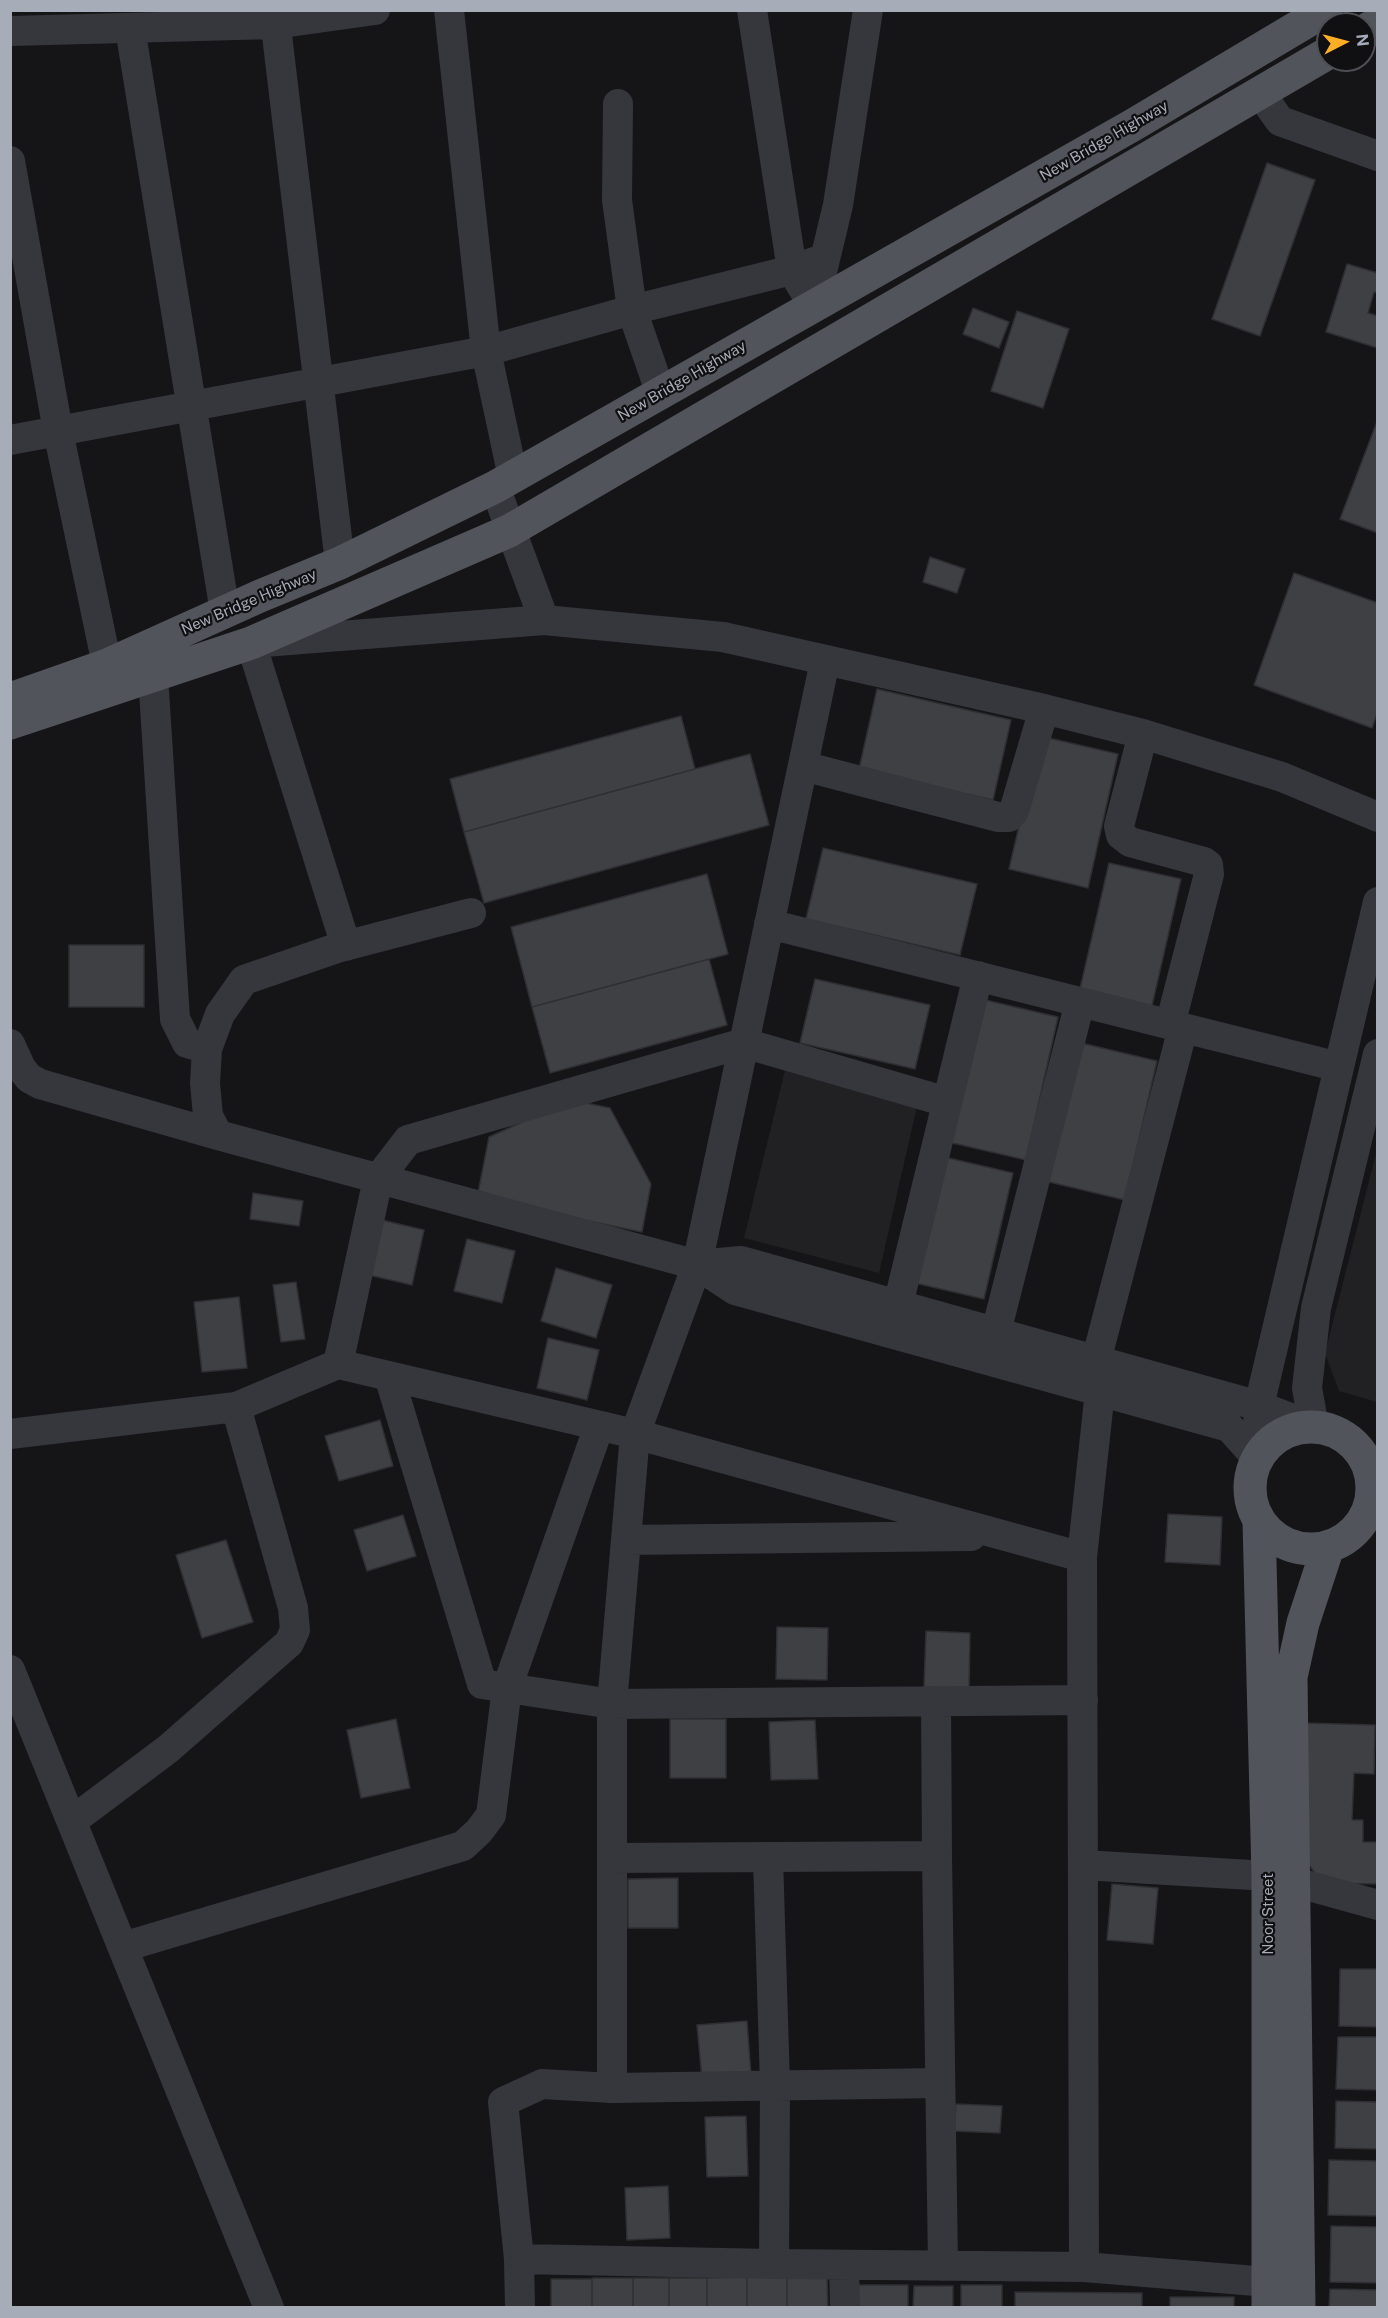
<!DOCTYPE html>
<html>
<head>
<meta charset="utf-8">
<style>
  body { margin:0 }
  #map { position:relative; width:1388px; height:2318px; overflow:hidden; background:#151517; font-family:"Public Sans",sans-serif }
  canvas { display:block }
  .frame { position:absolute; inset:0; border:12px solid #a6acb8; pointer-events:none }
  .north { position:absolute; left:1316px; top:12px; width:60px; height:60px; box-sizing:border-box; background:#101012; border:2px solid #4c4e54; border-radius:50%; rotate:84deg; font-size:16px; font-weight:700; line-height:24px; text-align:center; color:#a6acb8 }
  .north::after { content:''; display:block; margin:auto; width:21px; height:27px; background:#feaf26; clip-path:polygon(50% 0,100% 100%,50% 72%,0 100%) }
</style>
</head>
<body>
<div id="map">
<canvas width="1388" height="2318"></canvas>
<div class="frame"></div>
<div class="north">N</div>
</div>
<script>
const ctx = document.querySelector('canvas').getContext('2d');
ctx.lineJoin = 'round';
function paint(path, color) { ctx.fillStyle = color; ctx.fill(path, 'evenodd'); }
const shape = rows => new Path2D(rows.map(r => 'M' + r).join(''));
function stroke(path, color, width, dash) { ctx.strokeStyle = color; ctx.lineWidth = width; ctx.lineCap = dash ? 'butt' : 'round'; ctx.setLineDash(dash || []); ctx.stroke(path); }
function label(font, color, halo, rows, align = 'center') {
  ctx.font = font + ' "Public Sans",sans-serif'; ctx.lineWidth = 4.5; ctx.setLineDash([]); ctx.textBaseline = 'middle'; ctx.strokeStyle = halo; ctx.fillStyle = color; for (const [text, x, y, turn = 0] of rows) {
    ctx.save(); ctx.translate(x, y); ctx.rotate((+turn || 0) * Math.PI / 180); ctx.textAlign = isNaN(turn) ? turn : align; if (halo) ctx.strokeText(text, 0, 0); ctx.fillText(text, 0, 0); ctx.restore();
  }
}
paint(shape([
  [786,1066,918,1102,879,1273,744,1238],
  [1377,1150,1377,1402,1339,1391,1325,1353]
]), '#212124');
const building = shape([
  [1267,163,1315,180,1260,336,1212,319,1267,163],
  [1347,264,1378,273,1378,293,1374,292,1368,313,1378,316,1378,348,1326,332,1347,264],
  [973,308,1009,322,999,348,963,334,973,308],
  [1017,311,1069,329,1043,408,991,391,1017,311],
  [1378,419,1378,533,1340,519,1378,419],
  [930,557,965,569,957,593,923,582,930,557],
  [1294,573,1378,603,1378,711,1372,728,1254,685,1294,573],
  [877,689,1011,720,993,800,859,769,877,689],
  [681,716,695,769,464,832,450,779,681,716],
  [1040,736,1118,754,1088,888,1009,869,1040,736],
  [750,754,769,825,484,903,464,832,750,754],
  [823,848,977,884,960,955,806,919,823,848],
  [1109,863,1181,879,1151,1010,1079,993,1109,863],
  [707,874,728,954,532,1007,511,927,707,874],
  [69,945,144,945,144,1007,69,1007,69,945],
  [709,959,727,1025,550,1073,532,1007,709,959],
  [815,979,930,1005,915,1069,800,1043,815,979],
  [981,999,1058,1017,1026,1160,948,1142,981,999],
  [1077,1042,1157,1061,1125,1200,1045,1181,1077,1042],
  [571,1100,610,1108,651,1184,642,1232,477,1198,489,1137,571,1100],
  [944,1157,1013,1173,984,1299,915,1283,944,1157],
  [253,1193,303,1201,299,1226,250,1219,253,1193],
  [382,1220,424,1230,412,1285,369,1275,382,1220],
  [467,1239,515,1251,502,1303,454,1291,467,1239],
  [556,1268,612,1285,596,1338,541,1321,556,1268],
  [296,1282,305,1339,281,1342,273,1285,296,1282],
  [239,1297,247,1368,202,1372,194,1302,239,1297],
  [548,1338,599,1350,587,1400,537,1388,548,1338],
  [380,1420,393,1466,339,1481,325,1436,380,1420],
  [1168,1514,1222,1517,1220,1565,1165,1562,1168,1514],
  [403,1515,416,1556,367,1571,354,1530,403,1515],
  [226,1540,253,1622,202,1638,176,1555,226,1540],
  [777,1627,828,1628,827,1680,776,1679,777,1627],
  [926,1631,970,1633,969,1689,924,1687,926,1631],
  [396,1719,410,1788,361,1798,347,1730,396,1719],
  [670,1719,726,1719,726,1778,670,1778,670,1719],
  [815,1720,818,1779,771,1780,769,1722,815,1720],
  [1304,1723,1375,1725,1374,1774,1354,1773,1352,1820,1363,1820,1363,1842,1378,1842,1378,1884,1323,1883,1301,1855,1304,1723],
  [678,1878,678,1928,628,1928,628,1879,678,1878],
  [1112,1884,1158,1888,1153,1944,1107,1940,1112,1884],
  [1340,1969,1378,1969,1378,2027,1339,2026,1340,1969],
  [747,2021,751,2075,702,2079,697,2025,747,2021],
  [1338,2037,1378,2037,1378,2090,1336,2089,1338,2037],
  [1336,2101,1378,2102,1378,2149,1335,2148,1336,2101],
  [956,2104,1002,2106,1000,2133,954,2131,956,2104],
  [746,2116,748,2176,707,2177,705,2117,746,2116],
  [1329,2160,1378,2161,1378,2216,1328,2215,1329,2160],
  [668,2186,670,2238,627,2240,625,2188,668,2186],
  [1331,2226,1378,2227,1378,2283,1330,2282,1331,2226],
  [747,2277,787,2277,787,2308,747,2308,747,2277],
  [747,2277,747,2308,707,2308,707,2278,747,2277],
  [787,2277,827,2277,828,2308,787,2308,787,2277],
  [592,2278,633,2278,633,2308,592,2308,592,2278],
  [633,2278,669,2278,669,2308,633,2308,633,2278],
  [669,2278,707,2278,707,2308,669,2308,669,2278],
  [551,2279,592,2279,592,2308,551,2308,551,2279],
  [858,2285,908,2285,908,2308,858,2308,858,2285],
  [961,2285,1002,2285,1002,2308,961,2308,961,2285],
  [914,2286,953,2286,953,2308,913,2308,914,2286],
  [1330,2289,1378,2290,1378,2308,1329,2308,1330,2289],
  [1015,2292,1142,2293,1142,2308,1015,2308,1015,2292],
  [1170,2297,1234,2297,1234,2308,1170,2308,1170,2297]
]);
paint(building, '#3f4044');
stroke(building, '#2f2f33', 1.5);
stroke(shape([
  [274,10,340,563],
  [449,10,486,351,513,477],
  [752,10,792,270,813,305],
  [130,28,225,612],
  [10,31,275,24,375,10],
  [1260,93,1280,121,1378,156],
  [618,104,617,200,632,310,661,394],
  [10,161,58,431,107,665],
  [821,276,838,205,868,10],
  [10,440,486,351,632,310,792,270,825,258],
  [495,487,544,620],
  [153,675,175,1019,187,1043,207,1049],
  [1143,734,1119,826,1121,835,1130,842,1204,862,1208,865,1209,874,1170,1025],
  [803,766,998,817,1009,817,1014,811,1044,709],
  [769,924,1339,1067],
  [346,946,251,643,544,620,723,637,1044,709,1143,734,1282,777,1378,817],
  [10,1044,21,1068,29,1078,40,1084,218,1135,697,1265,735,1290,1229,1427,1257,1458],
  [218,1135,208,1116,205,1083,207,1049,220,1014,244,980,337,948,471,913],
  [697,1265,741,1261,1259,1406,1314,1427],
  [898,1305,978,976],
  [996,1332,1080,1002],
  [1096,1361,1183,1028],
  [338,1364,378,1179,408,1140,744,1043,947,1102],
  [389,1376,482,1684,612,1704,1083,1700],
  [1258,1425,1259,1406,1378,902],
  [1314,1427,1307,1388,1316,1308,1378,1054],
  [10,1434,236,1407,338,1364,635,1434,1082,1557],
  [626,1540,971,1536],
  [10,1670,269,2308],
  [936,1701,937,1856],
  [72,1821,168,1749,289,1643,295,1630,293,1608,236,1407],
  [768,1857,775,2085,774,2264],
  [612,1858,937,1856,943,2266],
  [1083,1865,1268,1876],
  [1295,1882,1378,1905],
  [123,1947,463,1846,479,1831,491,1815,507,1688,599,1426],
  [612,2088,612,1704,635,1434,697,1265,825,661],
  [519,2259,774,2264,1084,2267,1268,2282],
  [844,2265,845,2308],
  [1084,2267,1082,1557,1100,1391],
  [520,2308,519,2259,503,2102,542,2084,612,2088,940,2083]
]), '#36373d', 30);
stroke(shape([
  [1364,31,1378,23],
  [10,699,107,665,260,596,340,563,495,487,1133,125,1326,10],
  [10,723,251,643,509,531,1328,53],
  '1250 1488a61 61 0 1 1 122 0a61 61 0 1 1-122 0Z',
  [1259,1521,1268,1876,1268,2308],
  [1299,2308,1291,1677,1303,1623,1328,1547]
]), '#52545c', 33);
label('15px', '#a6acb8', '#101012', [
  ["New Bridge Highway",1104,141,-30],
  ["New Bridge Highway",682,381,-30],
  ["New Bridge Highway",249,602,-23],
  ["Noor Street",1268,1914,-90]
]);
</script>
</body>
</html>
